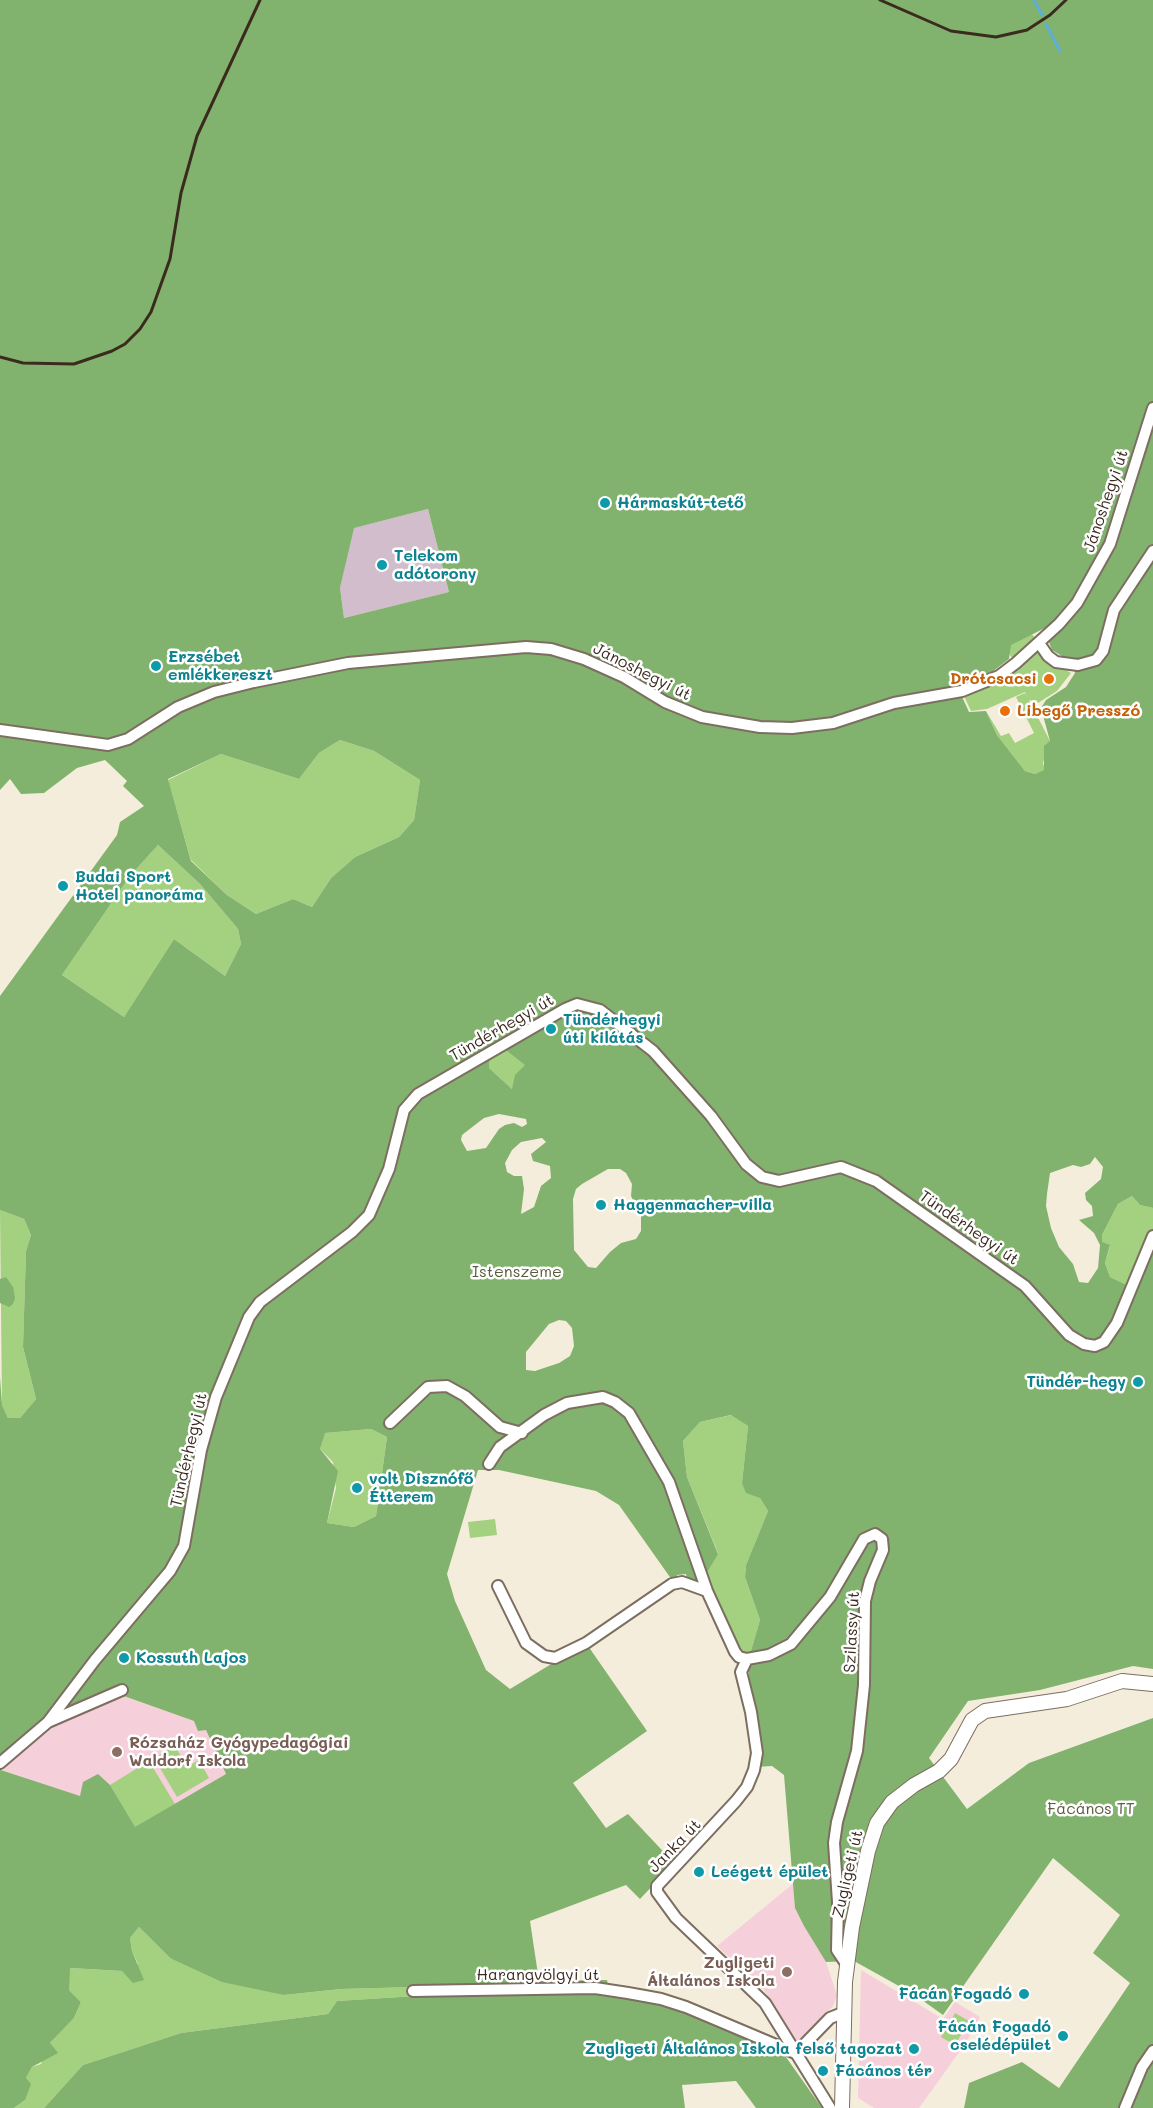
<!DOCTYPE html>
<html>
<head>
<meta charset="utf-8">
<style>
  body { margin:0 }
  canvas { display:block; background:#f5eddb }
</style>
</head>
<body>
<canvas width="1153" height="2108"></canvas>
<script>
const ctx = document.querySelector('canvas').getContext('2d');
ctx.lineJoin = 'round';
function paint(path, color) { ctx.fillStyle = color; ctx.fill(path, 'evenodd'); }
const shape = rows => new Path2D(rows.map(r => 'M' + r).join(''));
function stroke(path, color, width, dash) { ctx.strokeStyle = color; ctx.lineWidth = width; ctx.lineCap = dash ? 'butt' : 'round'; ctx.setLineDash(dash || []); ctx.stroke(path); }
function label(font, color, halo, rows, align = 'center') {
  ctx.font = font + ' Mali,sans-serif'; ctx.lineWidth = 5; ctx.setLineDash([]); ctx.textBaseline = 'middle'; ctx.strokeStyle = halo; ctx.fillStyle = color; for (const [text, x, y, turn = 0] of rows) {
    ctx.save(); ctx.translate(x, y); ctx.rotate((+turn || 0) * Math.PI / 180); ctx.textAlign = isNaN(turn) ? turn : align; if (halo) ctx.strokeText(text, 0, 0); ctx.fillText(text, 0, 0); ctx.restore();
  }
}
paint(shape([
  [121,1695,194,1721,206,1730,226,1774,135,1828,80,1797,0,1769,49,1729],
  [794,1883,795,1908,826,1962,837,1995,833,2006,797,2042,793,2040,765,1991,717,1946],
  [861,1970,943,2019,955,2002,980,2017,965,2044,919,2108,874,2108,858,2098]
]), '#f5cfda');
paint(shape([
  [428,509,449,592,344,618,340,588,353,528]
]), '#d1bdcb');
paint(shape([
  [989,627,1031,633,1037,640,1013,659],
  [1036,652,1071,673,1057,691,1038,703,1029,700,1050,741,1043,763,1045,770,1035,774,1025,771,997,735,986,711,1001,736,1009,733,1015,743,1034,733,1016,697,1025,693,1027,697,1025,692,987,709,971,711,963,694,990,686],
  [340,740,374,751,420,780,414,820,399,837,355,857,331,878,312,907,293,899,256,914,227,895,191,860,168,780,221,754,299,779,319,753],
  [158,845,200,884,238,929,241,944,225,976,174,939,124,1017,62,975,130,876],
  [506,1049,526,1065,512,1089,489,1068,489,1057],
  [1132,1196,1140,1205,1153,1208,1153,1236,1131,1287,1110,1277,1105,1263,1110,1246,1102,1243,1102,1235,1118,1204],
  [0,1210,24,1219,31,1235,26,1251,23,1347,36,1399,20,1418,8,1418,2,1405],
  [732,1415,748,1426,742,1483,760,1498,768,1511,746,1565,745,1577,760,1620,748,1661,735,1646,705,1574,718,1553,687,1477,683,1441,700,1422],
  [371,1429,387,1437,376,1516,354,1527,327,1523,336,1488,333,1462,320,1449,324,1433],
  [495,1519,497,1535,470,1538,468,1522],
  [175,1746,187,1767,199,1760,209,1778,177,1797,154,1758],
  [149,1761,175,1804,135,1828,110,1785],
  [139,1927,170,1958,284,1995,341,1989,416,1987,416,1996,337,2001,328,2014,181,2033,83,2065,44,2108,14,2108,25,2100,26,2078,32,2067,41,2064,50,2043,74,2018,81,2002,69,1990,69,1968,122,1971,138,1964,132,1951,130,1938],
  [955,2013,969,2021,955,2045,941,2037]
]), '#a3d17f');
paint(shape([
  [0,0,1153,0,1153,1208,1140,1205,1132,1196,1118,1204,1102,1235,1102,1242,1110,1245,1105,1263,1110,1277,1131,1287,1153,1236,1153,1669,1133,1666,1040,1690,968,1701,929,1758,967,1809,1029,1763,1153,1718,1153,2108,964,2108,969,2083,1022,2062,1059,2088,1130,1983,1093,1953,1120,1915,1053,1858,943,2015,915,1995,854,1961,826,1962,804,1926,795,1908,784,1775,772,1766,755,1767,748,1661,760,1620,745,1577,746,1565,768,1511,760,1498,746,1493,742,1483,748,1426,731,1415,700,1422,683,1441,687,1477,718,1554,700,1584,687,1579,686,1574,677,1575,677,1579,672,1580,619,1505,596,1491,499,1470,478,1470,447,1574,455,1601,486,1670,510,1689,586,1643,647,1731,573,1783,606,1828,628,1814,674,1863,640,1899,626,1885,530,1921,539,1981,607,1980,610,1994,663,2004,781,2050,822,2108,756,2108,736,2081,682,2085,685,2108,44,2108,83,2065,181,2033,328,2014,337,2001,416,1996,416,1987,341,1989,284,1995,222,1982,170,1958,139,1927,130,1938,132,1951,144,1980,133,1983,122,1971,70,1968,69,1990,81,2002,74,2018,50,2043,58,2053,32,2067,26,2078,31,2084,25,2100,14,2108,0,2108,0,1377,2,1405,8,1418,20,1418,36,1399,23,1347,26,1251,31,1235,24,1219,0,1210,0,996,117,835,120,822,144,806,123,786,127,781,105,760,77,768,44,793,21,794,10,779,0,790],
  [428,509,449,592,344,618,340,588,354,528],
  [1045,628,1052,635,1049,642,1052,650,1072,662,1075,673,1066,687,1046,700,1041,708,1050,741,1044,746,1044,770,1035,774,1025,771,997,735,986,711,969,712,958,688,988,675,1009,659,1011,645],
  [340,740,374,751,420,780,414,820,399,837,355,857,331,878,312,907,293,899,256,914,227,895,191,861,168,779,221,754,299,779,319,753],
  [158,845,200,884,238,929,241,944,225,976,174,939,124,1017,62,975,130,876],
  [506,1050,525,1065,515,1075,512,1089,489,1068,489,1057],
  [499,1114,526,1119,527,1124,522,1127,514,1123,505,1125,499,1129,486,1148,467,1151,461,1140,462,1135,484,1118],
  [542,1138,546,1142,531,1154,533,1161,550,1166,551,1178,541,1186,534,1207,521,1214,524,1189,522,1176,514,1176,507,1172,505,1163,512,1150,521,1142],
  [1095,1157,1103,1167,1101,1179,1085,1193,1086,1200,1092,1206,1093,1216,1079,1220,1094,1233,1100,1245,1098,1268,1088,1283,1079,1282,1073,1264,1059,1247,1051,1228,1046,1206,1047,1194,1050,1173,1073,1165,1081,1167,1090,1164],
  [608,1169,620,1169,626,1173,632,1184,631,1196,641,1216,641,1231,636,1239,621,1243,610,1252,596,1268,588,1267,574,1250,573,1199,576,1189,582,1184],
  [559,1320,566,1321,572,1328,574,1346,570,1356,559,1363,535,1371,526,1370,526,1352,549,1324],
  [371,1429,387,1437,376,1516,354,1527,327,1523,338,1471,320,1449,325,1433],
  [121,1695,194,1721,198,1731,206,1730,226,1774,135,1827,110,1785,98,1774,83,1782,80,1796,1,1770,49,1729],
  [6,1277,13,1287,15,1298,13,1304,9,1307,0,1303,0,1279]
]), '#82b36e');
stroke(shape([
  [1034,0,1042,15],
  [1046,24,1060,51]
]), '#5daed8', 3);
const minor = shape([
  [1039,643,1048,656,1056,662,1078,665,1096,660,1103,651,1114,610,1153,551],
  [0,730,108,745,128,739,178,707,214,692,254,682,348,663,526,647,551,649,584,659,624,677,665,702,702,717,760,727,792,728,833,723,894,703,962,691,999,676,1016,663,1059,624,1077,603,1110,544,1153,408],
  [390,1423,428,1387,447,1386,465,1396,500,1427,522,1433],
  [489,1464,500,1447,544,1415,567,1403,603,1397,615,1402,629,1413,669,1482,707,1591,735,1652,739,1657,747,1659,769,1655,791,1644,830,1597,864,1539,875,1534,882,1539,883,1550,870,1581,865,1601,864,1685,857,1751,837,1822,834,1843,838,1902,837,1950,847,1965],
  [498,1586,526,1643,544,1656,555,1658,586,1643,672,1584,682,1582,707,1591],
  [747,1659,741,1672,751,1712,757,1753,754,1770,747,1787,736,1801,657,1886,657,1892,676,1918,765,2003,830,2108],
  [48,1722,122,1690],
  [0,1763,48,1722,95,1660,170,1571,184,1546,201,1450,216,1397,249,1317,260,1302,352,1232,369,1215,389,1169,404,1110,418,1094,565,1009,577,1004,600,1010,653,1051,711,1116,746,1164,762,1177,779,1181,841,1167,876,1181,1025,1286,1069,1335,1084,1344,1095,1346,1104,1342,1117,1323,1153,1236],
  [413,1991,595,1988,628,1993,661,1999,686,2007,795,2053],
  [796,2053,830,2018,845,2012],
  [1125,2108,1142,2067,1153,2051]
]);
const tertiary = shape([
  [842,2108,845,1982,852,1927,868,1851,877,1823,892,1802,914,1785,939,1771,951,1759,972,1720,985,1711,1067,1699,1122,1681,1153,1684]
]);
stroke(minor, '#7c6e60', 14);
stroke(tertiary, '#7c6e60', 16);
stroke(minor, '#fff', 10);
stroke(tertiary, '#fff', 14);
stroke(shape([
  [880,0,951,31,996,37,1027,30,1050,15,1066,0],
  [0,357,23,363,74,364,112,351,125,344,140,329,151,312,170,259,181,193,197,136,260,0]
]), '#3b2a1e', 3);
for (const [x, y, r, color] of [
  [605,503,6,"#0f9aa8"],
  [382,565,6,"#0f9aa8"],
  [156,666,6,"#0f9aa8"],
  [1049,679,6,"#e8710a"],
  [1005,711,6,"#e8710a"],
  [63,886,6,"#0f9aa8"],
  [551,1029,6,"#0f9aa8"],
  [601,1205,6,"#0f9aa8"],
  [1138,1382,6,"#0f9aa8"],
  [357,1488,6,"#0f9aa8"],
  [124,1658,6,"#0f9aa8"],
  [117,1752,6,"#8d6e63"],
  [699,1872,6,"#0f9aa8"],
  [787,1972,6,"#8d6e63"],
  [1024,1994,6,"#0f9aa8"],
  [1063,2036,6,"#0f9aa8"],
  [914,2049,6,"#0f9aa8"],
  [823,2071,6,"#0f9aa8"]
]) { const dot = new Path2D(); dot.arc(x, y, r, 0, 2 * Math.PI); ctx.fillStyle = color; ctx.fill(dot); stroke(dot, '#fff', 2); }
label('16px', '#3b2a1e', '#fff', [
  ["Jánoshegyi út",1106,501,-71],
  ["Jánoshegyi út",642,672,27],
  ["Tündérhegyi út",502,1028,-30],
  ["Tündérhegyi út",969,1228,35],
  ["Tündérhegyi út",189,1450,-77],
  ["Szilassy út",852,1632,-87],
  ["Janka út",675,1846,-46],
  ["Zugligeti út",848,1874,-77],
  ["Harangvölgyi út",538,1975]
]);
label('bold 16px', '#0d838f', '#fff', [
  ["Hármaskút-tető",617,503],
  ["Telekom",394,556],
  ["adótorony",394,574],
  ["Erzsébet",168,657],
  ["emlékkereszt",168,675],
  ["Budai Sport",75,877],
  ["Hotel panoráma",75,895],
  ["Tündérhegyi",563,1020],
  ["úti kilátás",563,1038],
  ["Haggenmacher-villa",613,1205],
  ["Tündér-hegy",1126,1382,"right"],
  ["volt Disznófő",369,1479],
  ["Étterem",369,1497],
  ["Kossuth Lajos",136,1658],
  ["Leégett épület",711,1872],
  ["Fácán Fogadó",1012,1994,"right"],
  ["Fácán Fogadó",1051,2027,"right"],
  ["cselédépület",1051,2045,"right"],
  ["Zugligeti Általános Iskola felső tagozat",902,2049,"right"],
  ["Fácános tér",835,2071]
], 'left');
label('bold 16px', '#c56008', '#fff', [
  ["Drótcsacsi",1037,679],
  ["Libegő Presszó",1017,711,"left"]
], 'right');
label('16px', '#5a5c3b', '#fff', [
  ["Istenszeme",517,1272],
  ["Fácános TT",1091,1809]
]);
label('bold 16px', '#785e54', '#fff', [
  ["Rózsaház Gyógypedagógiai",129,1743],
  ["Waldorf Iskola",129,1761],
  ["Zugligeti",775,1963,"right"],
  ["Általános Iskola",775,1981,"right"]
], 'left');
</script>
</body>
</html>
